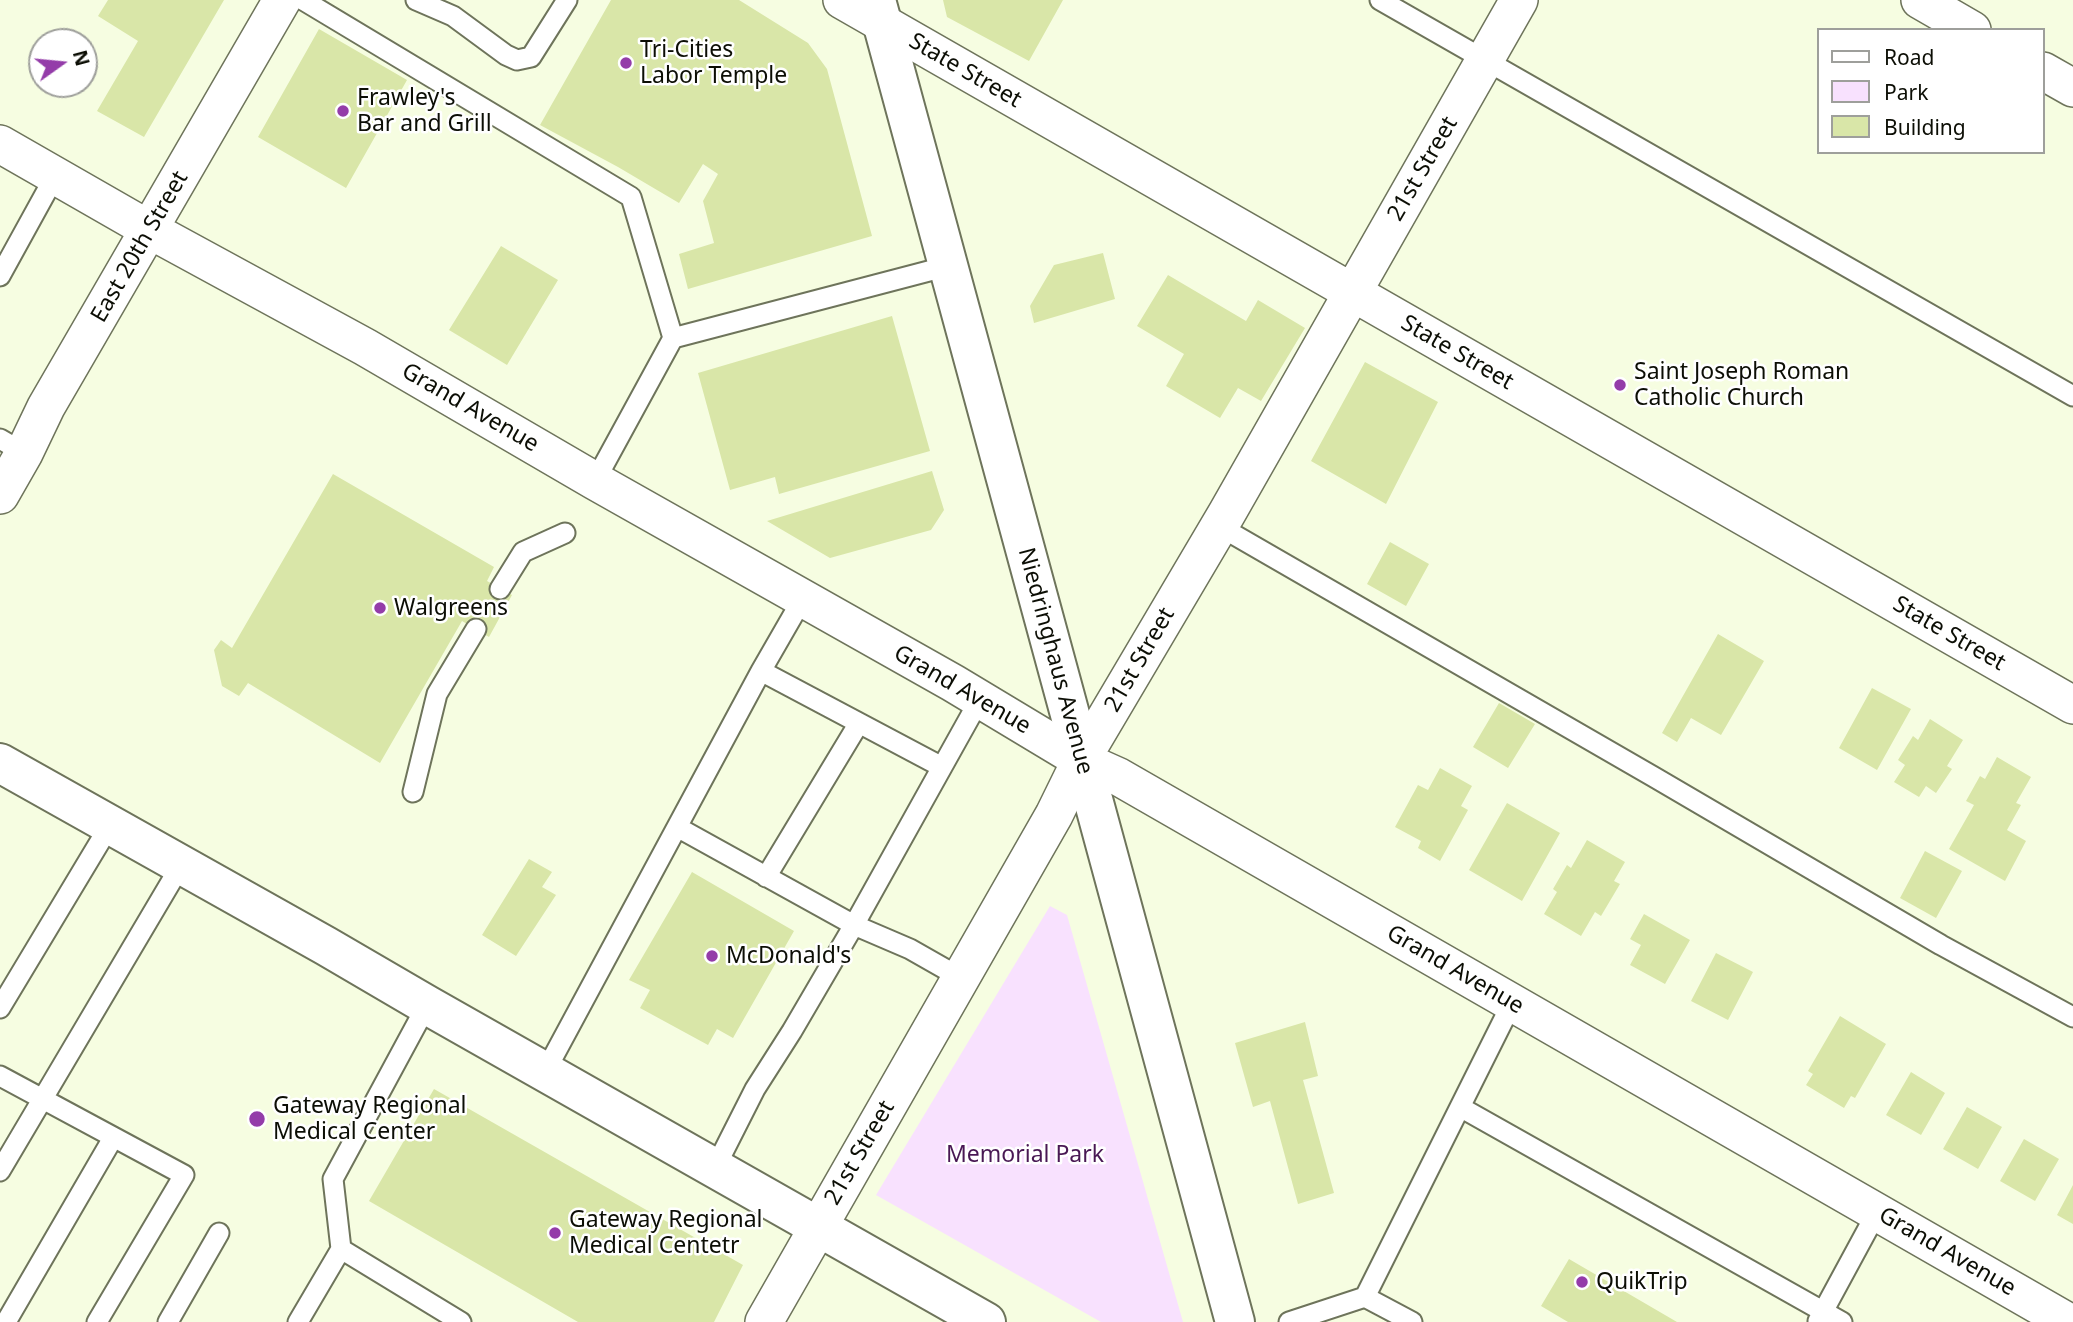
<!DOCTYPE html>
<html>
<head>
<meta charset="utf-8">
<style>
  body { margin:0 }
  #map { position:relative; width:2073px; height:1322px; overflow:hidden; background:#f6fde1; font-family:"Noto Sans",sans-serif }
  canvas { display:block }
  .legend { position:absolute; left:1817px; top:28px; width:228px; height:126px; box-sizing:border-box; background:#fff; border:2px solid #9e9f9b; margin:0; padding:9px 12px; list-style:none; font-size:21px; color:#0c0e05 }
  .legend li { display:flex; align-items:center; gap:14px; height:35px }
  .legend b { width:35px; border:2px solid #9e9f9b }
  .north { position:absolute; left:28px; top:28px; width:70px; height:70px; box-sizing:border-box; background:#fff; border:2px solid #9e9f9b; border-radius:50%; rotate:75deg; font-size:19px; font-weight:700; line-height:28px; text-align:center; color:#0c0e05 }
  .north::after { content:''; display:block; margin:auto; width:24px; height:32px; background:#943ca9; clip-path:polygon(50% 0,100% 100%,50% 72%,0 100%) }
</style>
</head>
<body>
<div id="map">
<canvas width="2073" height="1322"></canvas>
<ul class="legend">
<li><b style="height:9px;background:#fff"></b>Road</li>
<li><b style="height:19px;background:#f8e1fe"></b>Park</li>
<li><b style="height:19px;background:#d9e6a8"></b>Building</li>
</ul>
<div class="north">N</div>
</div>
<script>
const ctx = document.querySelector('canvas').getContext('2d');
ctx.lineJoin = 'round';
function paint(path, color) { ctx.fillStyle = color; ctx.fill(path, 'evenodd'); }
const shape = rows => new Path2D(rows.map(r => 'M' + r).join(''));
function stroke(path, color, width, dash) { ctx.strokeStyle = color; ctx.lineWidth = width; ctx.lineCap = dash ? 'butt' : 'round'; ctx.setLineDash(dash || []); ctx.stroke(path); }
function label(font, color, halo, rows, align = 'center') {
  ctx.font = font + ' "Noto Sans",sans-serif'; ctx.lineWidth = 5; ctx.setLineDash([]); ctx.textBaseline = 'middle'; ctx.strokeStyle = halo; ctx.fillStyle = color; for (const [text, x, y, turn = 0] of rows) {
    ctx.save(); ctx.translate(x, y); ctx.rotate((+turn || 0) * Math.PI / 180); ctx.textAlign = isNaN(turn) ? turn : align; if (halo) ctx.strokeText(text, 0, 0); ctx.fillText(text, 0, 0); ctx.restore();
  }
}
paint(shape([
  [1050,906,1067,915,1183,1322,1101,1322,876,1195]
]), '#f8e1fe');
paint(shape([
  [108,0,224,0,144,137,97,111,138,41,98,16],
  [611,0,739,0,808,43,827,69,872,236,688,289,679,254,714,243,703,201,718,174,703,164,679,203,618,167,540,125],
  [943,0,1063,0,1029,61,947,17],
  [319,29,407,80,346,188,258,137],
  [501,246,558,280,507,365,449,330],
  [1103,253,1115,299,1034,323,1030,306,1054,265],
  [1168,275,1246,321,1258,300,1305,328,1261,401,1238,388,1220,418,1166,386,1184,354,1137,326],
  [892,316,930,451,779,494,775,477,730,490,698,373],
  [1365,362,1438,402,1386,504,1311,461],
  [932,471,944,510,931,530,830,558,767,521],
  [333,474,494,567,487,581,512,595,489,637,462,621,380,763,248,683,239,696,222,686,214,650,221,640,232,648],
  [1390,542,1429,564,1406,606,1367,584],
  [1718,634,1764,661,1721,735,1691,718,1677,742,1662,733],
  [1872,688,1911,709,1877,770,1839,748],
  [1499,703,1535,724,1508,768,1473,747],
  [1930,719,1963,740,1947,766,1952,769,1936,793,1926,786,1919,797,1894,782,1905,765,1898,760,1913,736,1918,740],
  [1997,757,2031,777,2016,803,2021,805,2007,830,2026,841,2005,881,1949,849,1974,805,1966,801,1980,776,1985,779],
  [1440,768,1472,786,1461,806,1468,810,1440,861,1418,848,1421,841,1395,827,1418,785,1428,790],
  [1507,803,1560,833,1522,901,1469,870],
  [1587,840,1625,862,1614,881,1620,884,1601,916,1595,912,1581,936,1544,914,1557,892,1553,889,1567,865,1571,868],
  [1925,851,1962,871,1936,918,1900,898],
  [529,859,552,872,542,887,556,895,516,956,482,935],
  [692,872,794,931,733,1038,717,1029,708,1045,640,1008,650,990,629,980],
  [1644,914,1690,940,1665,984,1630,965,1641,945,1630,939],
  [1716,953,1753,972,1728,1020,1691,1001],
  [1840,1016,1886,1044,1855,1098,1851,1096,1844,1108,1806,1085,1813,1074,1808,1071],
  [1305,1022,1318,1076,1303,1080,1334,1193,1298,1204,1270,1101,1253,1107,1235,1043],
  [1911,1072,1945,1093,1921,1135,1886,1115],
  [434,1089,743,1265,714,1322,578,1322,369,1201],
  [1967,1107,2002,1127,1978,1169,1943,1149],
  [2024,1139,2059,1159,2035,1201,2000,1181],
  [2073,1185,2073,1224,2057,1215],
  [1569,1259,1677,1322,1568,1322,1541,1306]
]), '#d9e6a8');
const lane = shape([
  [303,0,631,197,673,338,595,481],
  [416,0,453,16,506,55,517,60,531,57,567,0],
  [1380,0,2073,396],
  [0,276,55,176],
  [673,338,948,266],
  [0,439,24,453],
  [1219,526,1654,777,1941,945,2073,1017],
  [500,589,523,552,565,533],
  [761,671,942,767],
  [413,792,437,694,476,629],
  [677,827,854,925,910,949,961,978],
  [766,877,859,723],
  [0,1008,110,825],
  [545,1072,761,671,803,598],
  [0,1076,184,1175,97,1322],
  [1460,1107,1842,1322],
  [715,1168,755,1089,792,1031,854,925,980,699],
  [0,1171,181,865],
  [341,1249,333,1179,427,1005],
  [1365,1297,1412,1322],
  [1818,1321,1877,1212],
  [6,1322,113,1138],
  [168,1322,219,1233],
  [298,1322,341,1249,461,1322],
  [1289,1322,1365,1297,1512,1003]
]);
const street = shape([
  [842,0,2073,705],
  [1920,0,1972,30],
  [2043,71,2073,88],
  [0,144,150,230,365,347,595,481,953,683,1081,760,1119,777,2068,1322],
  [0,495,24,453,46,407,282,0],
  [764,1322,1054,815,1081,760,1227,513,1519,0]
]);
const secondary = shape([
  [876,0,1235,1322],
  [0,763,326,946,427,1005,986,1322]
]);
stroke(lane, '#6e745b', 23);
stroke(street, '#6e745b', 40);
stroke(secondary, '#6e745b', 42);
stroke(lane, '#fff', 19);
stroke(street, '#fff', 37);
stroke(secondary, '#fff', 38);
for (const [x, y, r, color] of [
  [626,63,7,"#943ca9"],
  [343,111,7,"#943ca9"],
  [1620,385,7,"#943ca9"],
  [380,608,7,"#943ca9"],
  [712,956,7,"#943ca9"],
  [257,1119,9,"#943ca9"],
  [555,1233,7,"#943ca9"],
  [1582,1282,7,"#943ca9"]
]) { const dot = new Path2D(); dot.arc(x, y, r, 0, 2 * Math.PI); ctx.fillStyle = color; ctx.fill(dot); stroke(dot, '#fff', 2.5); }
label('23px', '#0c0e05', '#fff', [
  ["Tri-Cities",640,50],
  ["Labor Temple",640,76],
  ["Frawley's",357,98],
  ["Bar and Grill",357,124],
  ["Saint Joseph Roman",1634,372],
  ["Catholic Church",1634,398],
  ["Walgreens",394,608],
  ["McDonald's",726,956],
  ["Gateway Regional",273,1106],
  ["Medical Center",273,1132],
  ["Gateway Regional",569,1220],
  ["Medical Centetr",569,1246],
  ["QuikTrip",1596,1282]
], 'left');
label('23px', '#0c0e05', '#fff', [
  ["State Street",965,71,30],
  ["21st Street",1423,169,-60],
  ["East 20th Street",140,247,-60],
  ["State Street",1457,353,30],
  ["Grand Avenue",470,408,30],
  ["State Street",1949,634,30],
  ["21st Street",1140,660,-60],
  ["Niedringhaus Avenue",1055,661,75],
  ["Grand Avenue",962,690,30],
  ["Grand Avenue",1455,970,30],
  ["21st Street",860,1153,-60],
  ["Grand Avenue",1947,1252,30]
]);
label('23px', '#491854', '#fff', [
  ["Memorial Park",1025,1155]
]);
</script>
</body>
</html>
